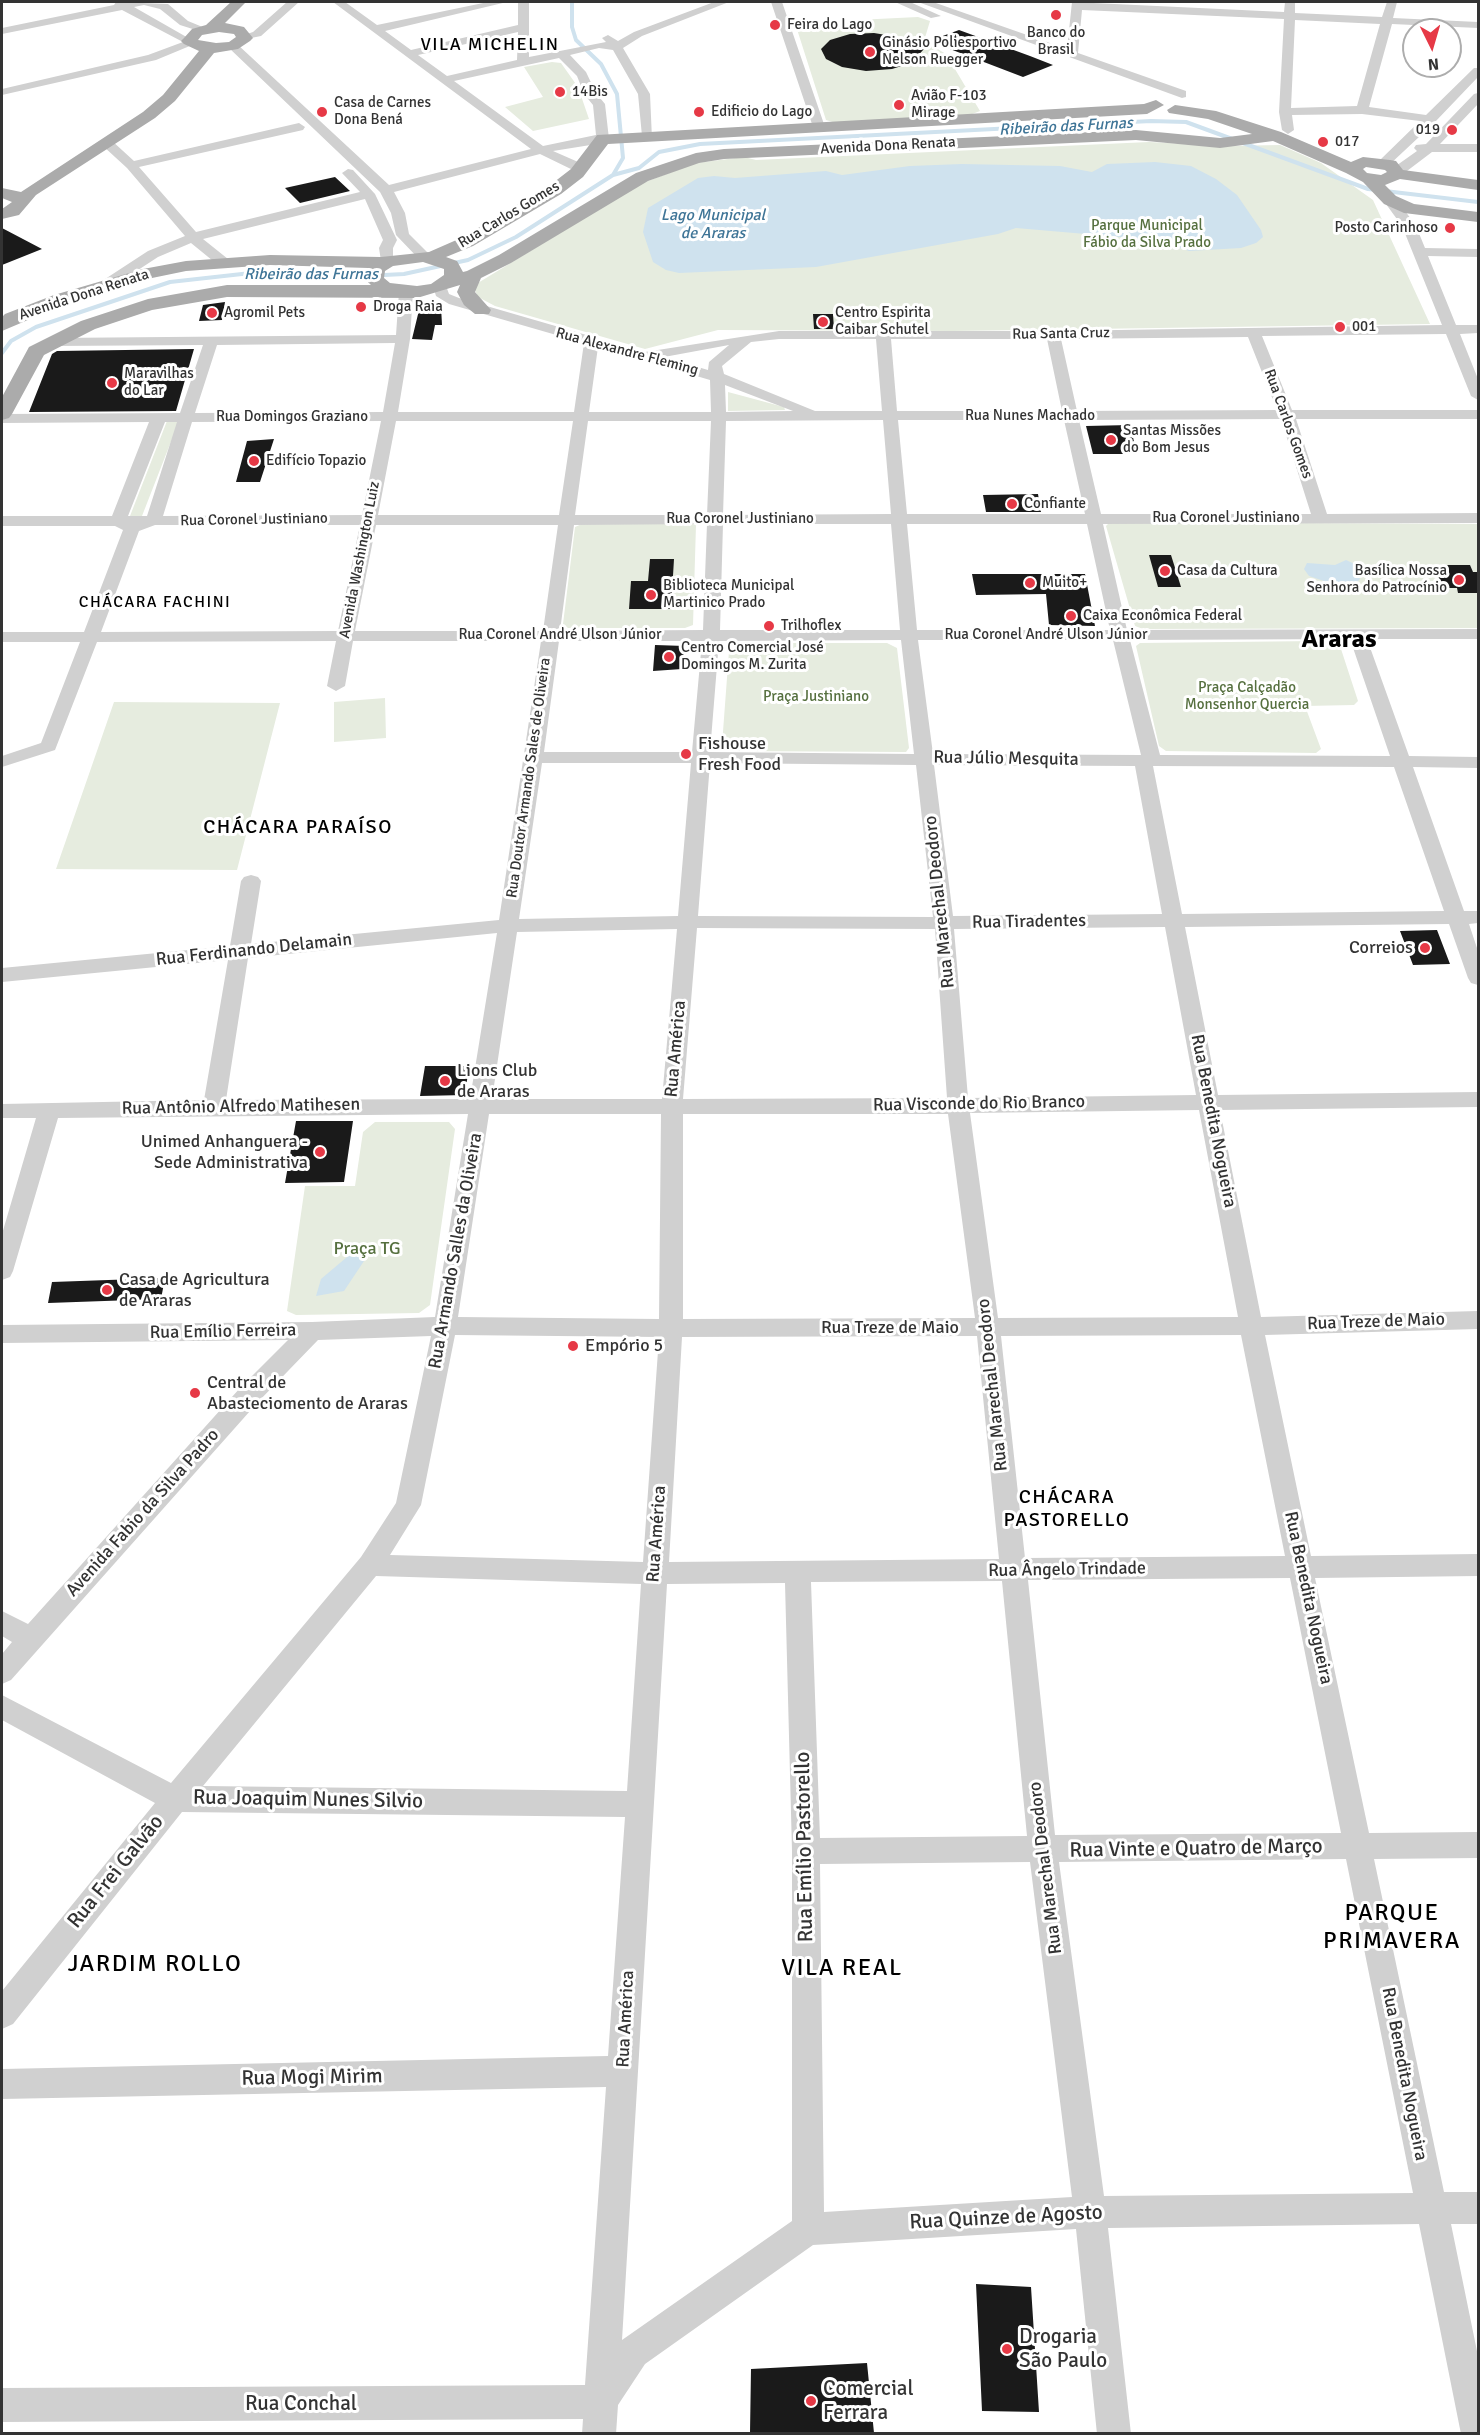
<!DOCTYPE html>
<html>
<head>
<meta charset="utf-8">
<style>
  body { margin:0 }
  #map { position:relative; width:1480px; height:2435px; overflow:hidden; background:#fff; font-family:Signika,sans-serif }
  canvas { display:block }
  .frame { position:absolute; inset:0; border:3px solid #333; pointer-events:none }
  .north { position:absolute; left:1402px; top:18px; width:60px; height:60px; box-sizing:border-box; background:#fff; border:2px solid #adadad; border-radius:50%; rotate:175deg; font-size:16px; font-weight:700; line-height:24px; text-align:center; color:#333 }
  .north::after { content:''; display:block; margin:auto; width:21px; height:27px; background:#e63946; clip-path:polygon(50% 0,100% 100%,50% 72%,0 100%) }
</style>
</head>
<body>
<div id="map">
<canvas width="1480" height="2435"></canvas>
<div class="frame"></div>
<div class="north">N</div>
</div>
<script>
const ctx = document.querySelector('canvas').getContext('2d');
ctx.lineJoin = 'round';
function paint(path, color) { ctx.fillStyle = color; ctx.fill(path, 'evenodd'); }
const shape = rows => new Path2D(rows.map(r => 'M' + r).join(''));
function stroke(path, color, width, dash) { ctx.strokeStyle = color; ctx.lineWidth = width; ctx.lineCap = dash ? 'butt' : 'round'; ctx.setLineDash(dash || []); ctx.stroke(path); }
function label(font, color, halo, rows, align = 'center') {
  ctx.font = font + ' Signika,sans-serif'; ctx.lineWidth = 6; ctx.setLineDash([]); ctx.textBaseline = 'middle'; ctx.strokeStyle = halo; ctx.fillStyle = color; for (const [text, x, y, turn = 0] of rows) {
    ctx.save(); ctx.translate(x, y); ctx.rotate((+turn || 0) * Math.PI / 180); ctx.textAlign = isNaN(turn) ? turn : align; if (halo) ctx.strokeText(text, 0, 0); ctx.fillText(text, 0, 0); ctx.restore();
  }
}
paint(shape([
  [918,17,930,21,924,41,946,54,980,111,967,116,836,123,826,120,795,23],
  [552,62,561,63,578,87,589,119,533,131,505,107,543,97,524,67],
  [1149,142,1225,146,1280,145,1321,163,1373,200,1430,324,953,331,718,330,645,349,495,306,478,297,473,286,640,184,696,163,744,157,756,160],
  [728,392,784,407,785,410,728,411],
  [167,421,179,421,142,516,130,516],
  [1110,522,1478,524,1478,628,1143,629,1135,626,1106,526],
  [690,523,696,525,693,625,685,628,568,628,563,624,575,527,582,524],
  [1317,641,1341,649,1358,701,1354,705,1305,706,1321,749,1316,753,1166,751,1159,746,1136,646,1140,643],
  [736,643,887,643,897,648,909,748,906,752,727,751,722,745,729,651],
  [385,698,386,738,334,742,334,702],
  [114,702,280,703,237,870,56,869],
  [375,1122,449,1122,455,1129,430,1305,419,1313,296,1315,287,1311,305,1186,355,1186,363,1132]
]), '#e6ecdf');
paint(shape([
  [1155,162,1191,166,1216,179,1237,195,1261,230,1263,237,1256,243,1241,248,1189,251,1174,246,1166,248,1144,242,1134,242,1132,238,1016,228,998,234,816,267,679,273,666,270,653,262,643,232,648,208,698,178,714,176,735,178,826,171,842,175,910,166,962,164,1060,166,1092,172,1107,164],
  [1346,560,1361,567,1358,573,1360,579,1357,582,1342,584,1324,581,1309,576,1304,569,1307,563,1335,565],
  [372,1249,344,1291,316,1296,321,1279,353,1252]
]), '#cfe2ee');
stroke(shape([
  [572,2,572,27,576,40,601,64,617,94,623,158,613,175],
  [2,353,11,341,36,327,170,282,251,273,345,277,404,274,468,260,516,237,613,175,639,168,659,152,700,144,1151,121,1186,122,1368,189,1478,202]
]), '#cfe2ee', 4);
paint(shape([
  [959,30,1030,56,1053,65,1023,77,929,41],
  [874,33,898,37,924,49,911,63,892,69,866,71,842,67,826,59,821,49,830,40,850,34],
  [335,177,350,191,300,203,285,188],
  [2,228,42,249,2,265],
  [225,302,222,320,199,321,203,305],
  [420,306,441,306,442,325,435,325,432,340,412,339],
  [813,314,833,314,834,329,814,329],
  [194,349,176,411,29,412,52,354,57,351],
  [1130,425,1137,454,1093,454,1086,426],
  [274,439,260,482,236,482,247,441],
  [1038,494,1041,512,986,512,983,495],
  [1149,555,1171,555,1181,587,1158,587],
  [650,559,674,559,671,609,629,609,631,581,648,581],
  [1447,565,1470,565,1473,572,1479,572,1479,593,1458,593,1457,588,1443,588,1436,571,1449,571],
  [972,574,1085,574,1095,626,1049,625,1046,594,976,595],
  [655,645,685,646,682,669,653,671],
  [1437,930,1450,964,1413,965,1400,931],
  [425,1066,469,1066,465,1095,420,1096],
  [296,1121,353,1121,344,1182,285,1183],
  [165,1278,161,1299,48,1303,52,1282],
  [976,2284,1031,2287,1039,2412,982,2411],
  [867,2363,874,2433,750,2433,751,2369]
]), '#1a1a1a');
paint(shape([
  [116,2,168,4,188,21,205,28,199,31,180,25,160,9,144,5,134,7,197,43,156,60,2,95,2,89,148,55,183,42,122,10,2,34,2,28,114,5,116,2],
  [287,2,299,2,261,36,241,40,241,36,253,32,287,2],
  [333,2,345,2,377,25,488,2,507,2,385,31,411,50,518,25,518,2,529,2,529,57,606,42,602,38,608,35,618,41,634,32,714,2,729,2,642,36,623,48,650,94,652,139,644,139,642,136,638,94,613,50,599,48,570,55,586,72,596,93,605,104,609,139,603,143,553,151,585,165,585,171,575,171,540,154,394,192,405,213,409,234,431,256,424,260,419,259,396,235,391,213,380,192,229,48,229,44,237,44,389,185,531,149,333,2],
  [518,32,517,60,447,76,418,55,518,32],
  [559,58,577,76,584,94,593,105,596,135,543,146,454,81,559,58],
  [771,2,782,2,825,127,823,130,815,130,813,127,771,2],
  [895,2,910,2,941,16,931,18,895,2],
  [918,2,933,2,1067,49,1072,2,1284,12,1285,2,1295,2,1295,13,1382,17,1387,2,1397,2,1393,18,1478,22,1478,28,1392,24,1369,107,1426,115,1474,68,1478,68,1478,77,1435,122,1388,166,1384,167,1378,163,1380,160,1420,121,1362,114,1292,115,1294,130,1288,134,1282,130,1279,112,1284,19,1082,10,1078,53,1186,91,1186,97,1182,98,918,2],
  [1295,20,1380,24,1357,106,1291,108,1295,20],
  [1478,93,1478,104,1440,144,1478,144,1478,152,1432,152,1403,174,1393,174,1393,168,1417,151,1414,148,1416,145,1426,144,1474,94,1478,93],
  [299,123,305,127,303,130,139,167,196,232,360,192,342,173,348,169,353,170,375,194,397,240,393,248,393,264,383,264,381,261,379,248,383,240,365,199,203,239,228,259,228,265,218,265,191,243,158,257,109,289,99,289,99,283,148,251,185,236,127,168,103,146,103,140,111,140,134,161,299,123],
  [1390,196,1395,197,1416,226,1425,248,1478,249,1478,257,1428,256,1456,325,1478,325,1478,333,1460,334,1478,379,1478,400,1471,396,1446,334,1262,336,1292,410,1478,410,1478,419,1296,419,1327,514,1478,513,1478,523,1103,524,1127,630,1478,629,1478,639,1367,639,1409,756,1478,757,1478,768,1413,767,1464,911,1478,911,1478,923,1469,924,1478,951,1478,985,1471,983,1468,978,1449,924,1185,927,1218,1095,1478,1092,1478,1107,1220,1110,1261,1317,1478,1311,1478,1329,1265,1335,1311,1556,1478,1554,1478,1576,1315,1578,1369,1833,1478,1832,1478,1858,1374,1859,1444,2192,1478,2192,1478,2224,1451,2224,1478,2356,1478,2434,1461,2434,1419,2224,1108,2228,1131,2434,1097,2434,1076,2229,813,2245,645,2364,618,2405,616,2434,582,2434,583,2419,2,2422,2,2388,585,2385,606,2087,2,2099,2,2069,608,2056,625,1817,182,1812,13,2024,2,2029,2,1991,155,1803,2,1720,2,1695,171,1783,361,1557,396,1503,431,1336,318,1340,258,1402,11,1680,2,1684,2,1654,12,1642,2,1636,2,1611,28,1624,240,1388,288,1340,2,1343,2,1325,312,1322,435,1317,468,1114,58,1118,13,1271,10,1277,2,1280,2,1234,36,1118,2,1118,2,1104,204,1100,228,960,2,982,2,968,230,946,241,881,244,877,251,875,258,877,261,881,251,944,499,920,541,641,353,641,345,686,336,691,327,686,336,641,97,642,55,750,2,767,2,756,41,743,80,642,2,642,2,632,84,632,123,530,115,526,2,526,2,516,112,516,149,422,2,423,2,414,180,413,203,345,53,346,46,342,53,338,396,335,399,292,406,288,413,292,410,339,398,412,574,412,584,343,449,304,436,296,433,286,435,283,445,283,449,294,459,298,645,352,779,331,1053,331,1442,325,1402,226,1383,200,1390,196],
  [1248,337,1277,410,1077,411,1061,339,1248,337],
  [779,339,876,339,882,411,815,411,724,374,722,366,751,342,779,339],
  [891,339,1047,339,1062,411,897,411,891,339],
  [395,343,383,412,195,413,217,345,395,343],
  [729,345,709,362,708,370,664,357,729,345],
  [598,347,710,380,711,412,589,412,598,347],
  [725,385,793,411,726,412,725,385],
  [1281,419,1311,514,1101,514,1079,420,1281,419],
  [883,420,891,514,723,515,726,421,883,420],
  [898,420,1064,420,1085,514,907,514,898,420],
  [381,421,362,515,163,516,192,422,381,421],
  [396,421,573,421,559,515,378,515,396,421],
  [588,421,711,421,707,515,575,515,588,421],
  [165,422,177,422,147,516,128,516,165,422],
  [707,524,703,630,560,631,574,525,707,524],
  [723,524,891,524,900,630,720,630,723,524],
  [907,524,1087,524,1110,630,917,630,907,524],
  [155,525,360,525,338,631,101,632,139,531,155,525],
  [376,525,558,525,543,631,355,631,376,525],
  [1350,639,1390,756,1160,755,1130,640,1350,639],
  [901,640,914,754,710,752,719,641,901,640],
  [918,640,1113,640,1141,755,933,754,918,640],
  [559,641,702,641,692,752,544,752,559,641],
  [542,763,691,763,678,916,519,919,542,763],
  [710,763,916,765,933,917,698,916,710,763],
  [934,765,1135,766,1162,914,953,916,934,765],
  [1153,766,1394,767,1444,911,1182,914,1153,766],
  [1165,927,1196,1095,968,1098,954,929,1165,927],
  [697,928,935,929,947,1098,683,1099,697,928],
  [677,929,662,1099,492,1099,517,932,677,929],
  [497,933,470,1099,226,1100,248,958,497,933],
  [1199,1110,1238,1317,998,1318,970,1113,1199,1110],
  [489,1114,661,1114,659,1319,458,1317,489,1114],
  [683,1114,948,1114,975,1318,683,1319,683,1114],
  [455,1335,659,1337,643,1562,390,1555,421,1505,455,1335],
  [1241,1335,1285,1556,1025,1558,1001,1336,1241,1335],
  [977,1336,999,1559,669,1562,682,1337,977,1336],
  [376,1576,641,1584,627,1791,203,1786,376,1576],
  [1290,1578,1341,1833,1055,1835,1028,1580,1290,1578],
  [1002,1581,1027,1836,820,1838,811,1582,1002,1581],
  [785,1583,792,1851,792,2221,622,2340,667,1584,785,1583],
  [1346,1859,1413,2193,1104,2196,1059,1862,1346,1859],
  [1030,1862,1072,2197,824,2212,820,1864,1030,1862]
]), '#d0d0d0');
paint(shape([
  [231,2,246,2,225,23,244,27,253,38,250,41,238,49,214,53,175,101,155,118,36,195,19,215,2,219,2,209,12,202,2,198,2,188,21,192,143,112,163,95,199,51,184,44,181,41,184,38,192,29,206,25,231,2],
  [219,32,234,34,236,37,229,42,216,43,198,40,202,35,219,32],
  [1156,100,1164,105,1147,114,608,144,583,177,561,194,473,246,446,257,457,261,463,272,467,271,499,255,636,173,696,153,724,149,1136,130,1220,138,1252,134,1208,119,1169,113,1167,110,1175,105,1216,111,1281,132,1351,162,1363,157,1390,160,1396,161,1403,170,1478,180,1478,190,1400,179,1385,185,1396,196,1414,204,1478,212,1478,222,1404,213,1384,204,1363,182,1346,173,1273,141,1220,148,1136,140,724,159,699,163,648,181,511,263,481,278,475,292,491,310,489,314,475,314,464,305,457,292,460,285,417,298,227,297,152,310,95,329,44,355,12,414,9,418,2,420,2,397,29,347,81,321,148,299,227,285,371,285,365,279,368,268,270,265,186,271,152,278,68,303,2,331,2,317,5,314,54,295,143,269,186,261,270,255,381,257,429,252,461,238,549,186,571,169,597,135,1144,104,1156,100],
  [1366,167,1385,170,1387,172,1381,175,1367,173,1363,169,1366,167],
  [423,262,444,269,444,275,431,284,417,286,390,283,384,278,385,271,393,266,423,262]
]), '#ababab');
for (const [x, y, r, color] of [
  [1056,15,6,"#e63946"],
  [775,25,6,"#e63946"],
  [870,52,6,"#e63946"],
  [560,92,6,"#e63946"],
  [899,105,6,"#e63946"],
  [322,112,6,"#e63946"],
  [699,112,6,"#e63946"],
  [1452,130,6,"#e63946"],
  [1323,142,6,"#e63946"],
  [1450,228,6,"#e63946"],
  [361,307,6,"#e63946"],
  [212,313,6,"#e63946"],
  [823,322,6,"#e63946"],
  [1340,327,6,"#e63946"],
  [112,383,6,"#e63946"],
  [1111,440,6,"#e63946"],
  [254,461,6,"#e63946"],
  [1012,504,6,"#e63946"],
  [1165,571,6,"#e63946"],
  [1459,580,6,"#e63946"],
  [1030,583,6,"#e63946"],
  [651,595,6,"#e63946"],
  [1071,616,6,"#e63946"],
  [769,626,6,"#e63946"],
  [669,657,6,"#e63946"],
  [686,754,6,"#e63946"],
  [1425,948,6,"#e63946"],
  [445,1081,6,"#e63946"],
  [320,1152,6,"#e63946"],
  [107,1290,6,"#e63946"],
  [573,1346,6,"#e63946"],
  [195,1393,6,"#e63946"],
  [1007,2349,6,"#e63946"],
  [811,2401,6,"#e63946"]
]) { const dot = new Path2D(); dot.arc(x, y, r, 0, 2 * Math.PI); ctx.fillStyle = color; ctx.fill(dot); stroke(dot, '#fff', 2); }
label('15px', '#333', '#fff', [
  ["Feira do Lago",787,25],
  ["Banco do",1056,33,"center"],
  ["Brasil",1056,50,"center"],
  ["Ginásio Poliesportivo",882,43],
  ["Nelson Ruegger",882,60],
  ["14Bis",572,92],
  ["Avião F-103",911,96],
  ["Mirage",911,113],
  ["Casa de Carnes",334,103],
  ["Dona Bená",334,120],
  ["Edificio do Lago",711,112],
  ["019",1440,130,"right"],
  ["017",1335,142],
  ["Posto Carinhoso",1438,228,"right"],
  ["Droga Raia",373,307],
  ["Agromil Pets",224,313],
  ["Centro Espirita",835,313],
  ["Caibar Schutel",835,330],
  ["001",1352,327],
  ["Maravilhas",124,374],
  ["do Lar",124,391],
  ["Santas Missões",1123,431],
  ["do Bom Jesus",1123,448],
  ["Edifício Topazio",266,461],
  ["Confiante",1024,504],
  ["Casa da Cultura",1177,571],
  ["Basílica Nossa",1447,571,"right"],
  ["Senhora do Patrocínio",1447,588,"right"],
  ["Muito+",1042,583],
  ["Biblioteca Municipal",663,586],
  ["Martinico Prado",663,603],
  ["Caixa Econômica Federal",1083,616],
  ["Trilhoflex",781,626],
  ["Centro Comercial José",681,648],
  ["Domingos M. Zurita",681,665]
], 'left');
label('15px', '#333', '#fff', [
  ["Avenida Dona Renata",888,146,-3],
  ["Rua Carlos Gomes",509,215,-31],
  ["Avenida Dona Renata",84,295,-18],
  ["Rua Santa Cruz",1061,334,-1],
  ["Rua Alexandre Fleming",627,352,15],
  ["Rua Nunes Machado",1030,416],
  ["Rua Domingos Graziano",292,417],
  ["Rua Carlos Gomes",1288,424,70],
  ["Rua Coronel Justiniano",1226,518],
  ["Rua Coronel Justiniano",740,519],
  ["Rua Coronel Justiniano",254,520,-1],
  ["Avenida Washington Luiz",360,560,-79],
  ["Rua Coronel André Ulson Júnior",560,635],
  ["Rua Coronel André Ulson Júnior",1046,635],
  ["Rua Doutor Armando Sales de Oliveira",529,778,-82]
]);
label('15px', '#56703f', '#fff', [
  ["Parque Municipal",1147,226],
  ["Fábio da Silva Prado",1147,243],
  ["Praça Calçadão",1247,688],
  ["Monsenhor Quercia",1247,705],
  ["Praça Justiniano",816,697]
]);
label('italic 16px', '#3f7597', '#fff', [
  ["Ribeirão das Furnas",1066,127,-3],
  ["Lago Municipal",713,216],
  ["de Araras",713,234],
  ["Ribeirão das Furnas",311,275]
]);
ctx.letterSpacing = '1.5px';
label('16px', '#000', '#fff', [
  ["CHÁCARA FACHINI",155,603]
]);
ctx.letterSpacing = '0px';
ctx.letterSpacing = '1.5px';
label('18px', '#000', '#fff', [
  ["VILA MICHELIN",490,45]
]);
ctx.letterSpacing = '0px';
label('18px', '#333', '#fff', [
  ["Fishouse",698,744],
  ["Fresh Food",698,765],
  ["Correios",1413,948,"right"],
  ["Lions Club",457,1071],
  ["de Araras",457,1092],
  ["Unimed Anhanguera -",308,1142,"right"],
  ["Sede Administrativa",308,1163,"right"],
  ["Casa de Agricultura",119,1280],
  ["de Araras",119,1301],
  ["Empório 5",585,1346],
  ["Central de",207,1383],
  ["Abasteciomento de Araras",207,1404]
], 'left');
label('18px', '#333', '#fff', [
  ["Rua Júlio Mesquita",1006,759,1],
  ["Rua Marechal Deodoro",940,902,-96],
  ["Rua Tiradentes",1029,922,-1],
  ["Rua Ferdinando Delamain",254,950,-6],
  ["Rua América",676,1049,-85],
  ["Rua Visconde do Rio Branco",979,1104,-1],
  ["Rua Antônio Alfredo Matihesen",241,1107,-1],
  ["Rua Benedita Nogueira",1213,1121,79],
  ["Rua Armando Salles da Oliveira",456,1251,-80],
  ["Rua Treze de Maio",1376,1322,-2],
  ["Rua Treze de Maio",890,1328],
  ["Rua Emílio Ferreira",223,1332,-1],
  ["Rua Marechal Deodoro",993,1385,-96],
  ["Avenida Fabio da Silva Padro",143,1513,-48],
  ["Rua América",657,1534,-86],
  ["Rua Ângelo Trindade",1067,1570,-1],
  ["Rua Benedita Nogueira",1308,1598,78],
  ["Rua Marechal Deodoro",1046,1868,-97],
  ["Rua América",626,2019,-87],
  ["Rua Benedita Nogueira",1404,2074,79]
]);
label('18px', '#56703f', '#fff', [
  ["Praça TG",367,1249]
]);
ctx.letterSpacing = '1.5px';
label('20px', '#000', '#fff', [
  ["CHÁCARA PARAÍSO",298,828],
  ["CHÁCARA",1067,1498],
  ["PASTORELLO",1067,1521]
]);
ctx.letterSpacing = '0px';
label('21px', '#333', '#fff', [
  ["Rua Joaquim Nunes Silvio",308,1800,1],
  ["Rua Emílio Pastorello",805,1847,-91],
  ["Rua Vinte e Quatro de Março",1196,1849,-1],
  ["Rua Frei Galvão",116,1872,-51],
  ["Rua Mogi Mirim",312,2078,-1],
  ["Rua Quinze de Agosto",1006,2218,-3],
  ["Rua Conchal",301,2404]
]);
label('21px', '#333', '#fff', [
  ["Drogaria",1019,2337],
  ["São Paulo",1019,2361],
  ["Comercial",823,2389],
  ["Ferrara",823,2413]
], 'left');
ctx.letterSpacing = '1.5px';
label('24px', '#000', '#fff', [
  ["PARQUE",1392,1914],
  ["PRIMAVERA",1392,1942],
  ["JARDIM ROLLO",155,1965],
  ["VILA REAL",842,1969]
]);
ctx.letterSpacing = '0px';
label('bold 26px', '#000', '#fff', [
  ["Araras",1339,640]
]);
</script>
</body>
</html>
